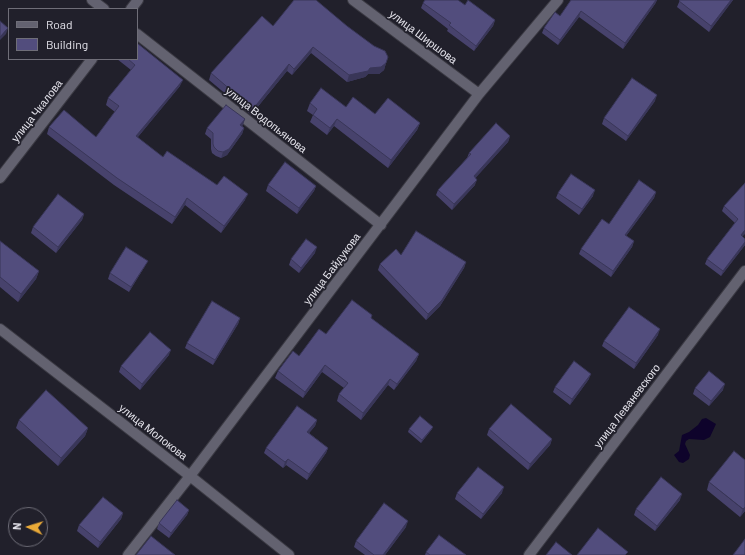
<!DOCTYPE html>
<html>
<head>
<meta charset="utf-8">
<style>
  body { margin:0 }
  #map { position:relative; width:745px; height:555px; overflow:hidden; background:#21202b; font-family:Barlow,sans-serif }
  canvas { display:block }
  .legend { position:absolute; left:8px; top:8px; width:130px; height:52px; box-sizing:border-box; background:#21202b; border:1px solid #6f6e78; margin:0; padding:5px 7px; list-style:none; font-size:12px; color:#e4e3eb }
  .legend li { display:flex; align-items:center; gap:8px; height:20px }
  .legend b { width:20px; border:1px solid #6f6e78 }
  .north { position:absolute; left:8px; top:507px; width:40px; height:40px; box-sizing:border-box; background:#21202b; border:1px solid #6f6e78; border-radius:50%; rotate:274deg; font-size:11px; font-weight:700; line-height:16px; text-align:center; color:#e4e3eb }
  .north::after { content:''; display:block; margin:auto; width:14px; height:18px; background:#eaaa38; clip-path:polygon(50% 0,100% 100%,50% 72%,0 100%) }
</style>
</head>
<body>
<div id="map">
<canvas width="745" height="555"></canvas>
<ul class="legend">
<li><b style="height:5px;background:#636270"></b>Road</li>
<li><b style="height:11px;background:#524d7d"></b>Building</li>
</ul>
<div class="north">N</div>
</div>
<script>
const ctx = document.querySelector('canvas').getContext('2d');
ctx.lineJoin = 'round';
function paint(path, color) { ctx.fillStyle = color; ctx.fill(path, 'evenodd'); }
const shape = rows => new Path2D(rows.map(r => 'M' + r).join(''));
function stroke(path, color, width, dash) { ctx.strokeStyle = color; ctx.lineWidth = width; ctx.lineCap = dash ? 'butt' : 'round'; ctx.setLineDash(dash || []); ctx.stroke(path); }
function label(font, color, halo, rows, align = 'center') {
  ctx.font = font + ' Barlow,sans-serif'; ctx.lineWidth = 3.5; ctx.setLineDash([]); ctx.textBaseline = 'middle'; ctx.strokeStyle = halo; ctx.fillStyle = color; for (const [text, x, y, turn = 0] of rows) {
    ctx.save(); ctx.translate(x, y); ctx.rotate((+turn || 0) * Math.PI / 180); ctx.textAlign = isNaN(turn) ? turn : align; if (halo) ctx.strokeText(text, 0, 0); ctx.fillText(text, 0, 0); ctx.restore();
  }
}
paint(shape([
  [706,418,716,424,710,437,704,440,689,439,686,441,685,444,690,455,689,459,683,463,679,462,674,455,679,451,682,435,689,432,698,425,702,419]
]), '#0e032b');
const minor = shape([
  [92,0,104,9],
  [353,0,479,94],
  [131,9,138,0],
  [137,34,381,225],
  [0,178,92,59],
  [0,329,190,476,289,555],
  [128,555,190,476,479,94,558,0],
  [529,555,745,271]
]);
stroke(minor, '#3b3a43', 12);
stroke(minor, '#636270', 10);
paint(shape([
  [571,0,657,0,655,4,623,49,579,17,558,45,542,33,544,28,560,16],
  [680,0,733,0,709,32,677,7],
  [423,3,465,5,495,20,493,26,474,51,447,31,448,29,421,8],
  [273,26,386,63,384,70,379,74,368,74,365,77,347,82,311,53,292,75,287,71,251,115,209,80,211,73],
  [117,59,137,59,180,86,137,138,163,157,245,200,221,233,185,205,172,224,114,185,47,134,49,127,96,137,115,112,106,105,108,98,131,70],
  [655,101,626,141,602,124,604,118],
  [310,103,346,107,375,114,420,123,417,130,388,168,334,126,327,135,310,122,313,115,307,111],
  [245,119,242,126,244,128,242,134,227,155,221,158,216,156,212,153,211,149,211,139,205,134,207,128],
  [510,136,508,142,475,178,475,185,452,210,436,195,438,190,467,158,469,153],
  [745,183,742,237,745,239,745,245,721,276,705,264,707,259,735,223,722,211,724,206],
  [268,185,316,186,314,191,297,214,266,191],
  [656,192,654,198,626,236,634,241,632,247,611,277,579,254,581,249,609,224],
  [558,193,593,196,579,215,556,198],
  [84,214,82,220,56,253,31,233,33,227],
  [0,241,39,271,36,279,18,302,0,287],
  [315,253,299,273,289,265,291,259],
  [401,255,466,262,464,268,440,306,426,320,378,270,380,264],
  [145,266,129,292,108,279,110,273],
  [240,318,238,324,213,365,185,348,187,343],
  [371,318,419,354,416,361,394,390,388,385,361,420,337,401,339,394,344,388,322,372,303,398,275,378,278,371,299,356,326,334],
  [658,335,634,369,602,346,604,341],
  [169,355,140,390,119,372,121,366],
  [589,379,570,405,553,392,555,387],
  [695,388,723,390,709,406,693,394],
  [19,420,88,428,85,436,58,466,16,428],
  [317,420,315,426,309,433,328,448,326,453,307,480,286,465,283,468,264,453,266,448],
  [409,429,432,429,421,443,408,432],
  [489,429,552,439,550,445,528,470,487,435],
  [709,482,745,511,740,517,707,490],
  [457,493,502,493,481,519,455,499],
  [680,500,655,531,634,515,636,509],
  [189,510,187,515,169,538,157,529,159,523],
  [123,513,121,519,98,548,77,531,79,525],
  [406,527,385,555,365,555,354,547,356,541],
  [426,552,466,555,425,555]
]), '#47426c');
paint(shape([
  [656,0,657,0,655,4,623,49,625,43],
  [731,0,733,0,709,32,711,26],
  [581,11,579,17,558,45,560,40],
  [495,20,493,26,474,51,476,46],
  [8,28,6,34,0,40,0,37],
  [313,47,311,53,292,75,294,69],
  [386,63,384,70,379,74,368,74,365,77,347,82,349,75,370,68],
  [289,64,287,71,251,115,253,109],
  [183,80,180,86,133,143,136,136],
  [657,95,655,101,626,141,628,136],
  [245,119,243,125,238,131,240,125],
  [337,119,334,126,327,135,330,128],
  [420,123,417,130,388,168,391,160],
  [244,128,242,134,227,155,221,158,223,152],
  [510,136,508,142,472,182,474,176],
  [477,180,475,185,452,210,454,204],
  [316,186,314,191,297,214,299,208],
  [595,190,593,196,579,215,582,209],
  [656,192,654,198,623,240,625,235],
  [248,194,245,200,221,233,224,226],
  [187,198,185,205,172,224,175,217],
  [84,214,82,220,56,253,58,247],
  [745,230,745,234,739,240,741,235],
  [634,241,632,247,611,277,613,271],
  [745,242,745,245,721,276,723,271],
  [317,247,315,253,299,273,301,268],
  [148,261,145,266,129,292,131,287],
  [466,262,464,268,440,306,426,320,428,314],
  [39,271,36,279,18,302,21,294],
  [240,318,238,324,213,365,215,360],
  [660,329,658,335,634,369,636,363],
  [171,350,169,355,140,390,142,384],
  [419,354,416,361,394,390,397,384],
  [325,365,322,372,303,398,305,392],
  [591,374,589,379,570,405,572,399],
  [390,379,388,385,361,420,363,413],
  [725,384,723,390,709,406,711,401],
  [317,420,315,426,305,438,307,432],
  [433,427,432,429,421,443,422,440],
  [88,428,85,436,58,466,61,458],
  [552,439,550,445,528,470,530,464],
  [328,448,326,453,307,480,309,474],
  [288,459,286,465,283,468,285,462],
  [504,487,502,493,481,519,483,514],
  [682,494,680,500,655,531,657,526],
  [745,507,745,511,740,517,743,509],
  [189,510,187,515,169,538,171,533],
  [123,513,121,519,98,548,100,542],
  [408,521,406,527,385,555,383,555]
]), '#393658');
const building = shape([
  [294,0,316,0,347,26,374,46,385,51,388,57,386,63,381,67,370,68,368,71,349,75,313,47,294,69,289,64,253,109,211,73,262,16,273,26,294,0],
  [425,0,458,0,465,5,468,0,495,20,476,46,449,25,451,23,423,3,425,0],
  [571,0,656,0,625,43,581,11,560,40,544,28,555,12,560,16,571,0],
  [680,0,731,0,711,26,679,1,680,0],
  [0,21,8,28,0,37,0,21],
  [137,43,183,80,136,136,163,157,167,151,217,185,224,176,248,194,224,226,187,198,175,217,117,178,49,127,64,110,96,137,119,106,108,98,135,65,128,59,137,59,137,43],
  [632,78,657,95,628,136,604,118,632,78],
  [321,88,346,107,353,97,375,114,388,98,420,123,391,160,337,119,330,128,313,115,317,109,310,103,321,88],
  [226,105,245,119,240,125,244,128,229,149,223,152,218,151,214,147,213,144,213,133,207,128,226,105],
  [496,123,510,136,474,176,477,180,454,204,438,190,471,154,469,153,496,123],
  [285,162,316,186,299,208,268,185,285,162],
  [571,174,595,190,582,209,558,193,571,174],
  [639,180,656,192,625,235,634,241,613,271,581,249,602,219,609,224,639,180],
  [745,183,745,230,741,235,745,239,745,242,723,271,707,259,738,219,724,206,745,183],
  [58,194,84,214,58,247,33,227,58,194],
  [416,231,466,262,442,300,428,314,380,264,396,249,401,255,416,231],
  [306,239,317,247,301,268,291,259,306,239],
  [0,241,39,271,21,294,0,277,0,241],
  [126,247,148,261,131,287,110,273,126,247],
  [352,300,372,315,371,318,419,354,397,384,390,379,363,413,339,394,348,383,325,365,305,392,278,371,293,351,299,356,319,329,326,334,352,300],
  [212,301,240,318,215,360,187,343,212,301],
  [629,307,660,329,636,363,604,341,629,307],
  [150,332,171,350,142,384,121,366,150,332],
  [574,361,591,374,572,399,555,387,574,361],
  [709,371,725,384,711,401,695,388,709,371],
  [46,390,88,428,61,458,19,420,46,390],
  [511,404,552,439,530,464,489,429,511,404],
  [297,406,317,420,307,432,328,448,309,474,288,459,285,462,266,448,297,406],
  [420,416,433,427,422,440,409,429,420,416],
  [734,451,745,460,745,507,743,509,709,482,734,451],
  [478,467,504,487,483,514,457,493,478,467],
  [661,477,682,494,657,526,636,509,661,477],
  [103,497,123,513,100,542,79,525,103,497],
  [177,500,189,510,171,533,159,523,177,500],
  [384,503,408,521,383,555,374,555,356,541,384,503],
  [598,528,628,552,625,555,577,555,598,528],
  [439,535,466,555,430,555,426,552,439,535],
  [151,536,175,555,136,555,151,536],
  [745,539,745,555,733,555,745,539],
  [556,542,572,555,546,555,556,542]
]);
paint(building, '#524d7d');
stroke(building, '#393658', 1);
label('11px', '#e4e3eb', '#21202b', [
  ["улица Ширшова",423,37,37],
  ["улица Чкалова",37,111,-52],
  ["улица Водопьянова",266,120,38],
  ["улица Байдукова",332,269,-53],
  ["улица Леваневского",627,406,-53],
  ["улица Молокова",153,432,38]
]);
</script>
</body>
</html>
